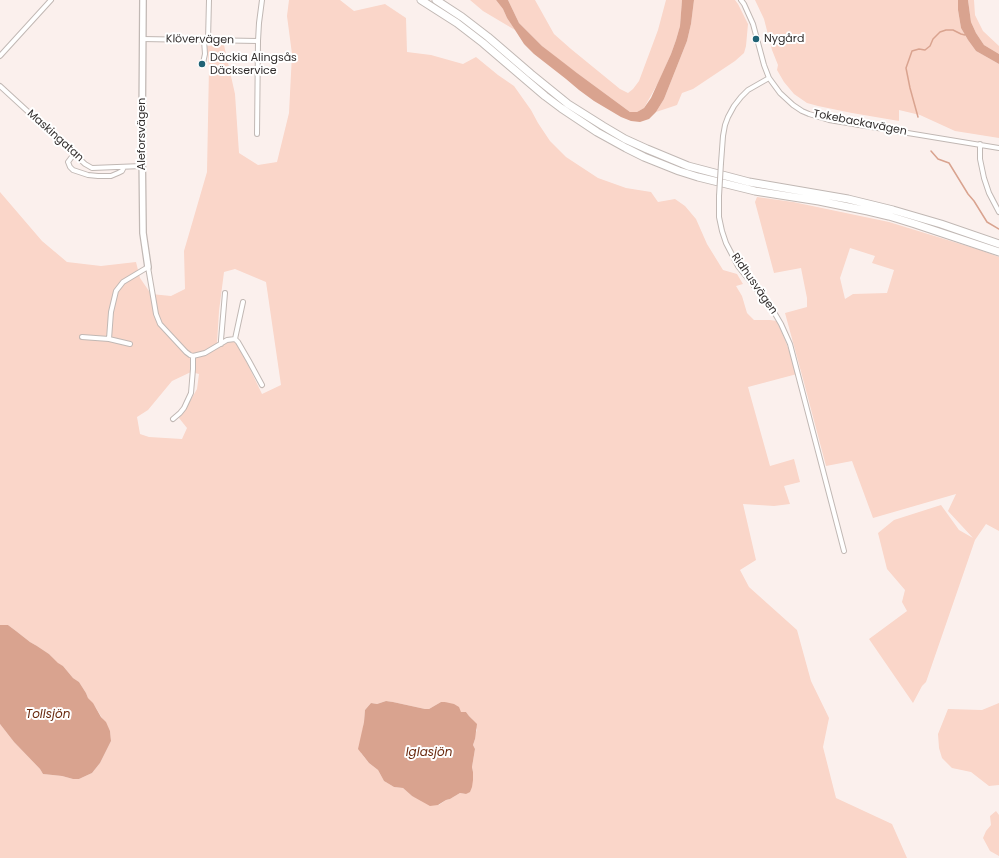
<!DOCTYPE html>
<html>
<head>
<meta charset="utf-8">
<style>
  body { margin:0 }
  canvas { display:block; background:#fbf0ed }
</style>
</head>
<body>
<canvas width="999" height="858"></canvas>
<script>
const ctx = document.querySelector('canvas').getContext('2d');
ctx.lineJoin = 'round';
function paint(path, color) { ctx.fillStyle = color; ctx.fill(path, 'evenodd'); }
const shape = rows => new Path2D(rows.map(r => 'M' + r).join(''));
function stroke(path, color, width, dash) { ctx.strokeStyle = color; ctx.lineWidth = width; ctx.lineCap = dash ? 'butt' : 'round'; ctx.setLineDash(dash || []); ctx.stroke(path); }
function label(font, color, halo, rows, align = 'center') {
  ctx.font = font + ' Poppins,sans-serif'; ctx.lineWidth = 4; ctx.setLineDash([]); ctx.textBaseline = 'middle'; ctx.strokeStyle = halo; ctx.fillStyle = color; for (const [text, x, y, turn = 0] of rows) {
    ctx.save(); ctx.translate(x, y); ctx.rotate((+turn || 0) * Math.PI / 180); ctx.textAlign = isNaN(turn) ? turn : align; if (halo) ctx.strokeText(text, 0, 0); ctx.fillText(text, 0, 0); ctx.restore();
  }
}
paint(shape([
  [289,0,340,0,354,11,385,4,406,18,407,52,431,55,463,64,476,57,498,75,514,86,531,110,538,123,550,141,566,157,598,178,626,188,651,192,658,202,675,199,685,206,696,219,707,244,723,270,737,274,743,284,736,286,742,296,747,313,754,320,770,320,777,321,787,345,797,374,748,387,770,466,794,459,800,482,784,486,790,504,774,506,743,504,756,560,740,570,749,587,797,630,811,681,829,718,823,747,836,798,892,824,907,858,0,858,0,724,14,742,40,769,43,774,62,776,73,779,79,779,92,773,100,763,111,741,110,731,96,708,88,698,86,693,79,682,73,678,63,666,58,664,49,654,37,646,30,642,16,631,8,625,0,625,0,192,42,241,67,262,101,266,136,262,140,278,151,294,171,296,185,289,184,251,207,172,209,67,207,46,224,45,235,94,239,153,258,165,277,162,289,113,292,54,287,16],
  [235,269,266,282,281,385,262,394,237,342,229,337,217,343,219,311,224,272],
  [191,372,199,374,197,389,185,410,179,418,187,428,182,439,149,437,140,434,137,417,148,410,172,381],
  [386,701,393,702,425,709,429,709,441,702,445,702,461,712,466,712,469,716,472,719,477,730,475,734,475,739,473,745,475,749,472,767,473,772,466,794,460,793,450,799,446,800,439,805,412,796,403,788,394,787,384,781,378,770,369,763,361,753,362,734,364,722,365,710,371,703,377,704],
  [470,0,496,0,503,9,507,18,515,30,483,11],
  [508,0,535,0,554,34,571,49,620,89,628,93,633,89,639,81,658,30,666,0,682,0,680,26,676,40,671,54,658,83,644,108,637,112,630,112,555,57,542,46,519,23],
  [694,0,735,0,738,4,748,24,746,46,744,53,735,61,693,89,682,93,677,105,656,112,664,99,687,41,691,24],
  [755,0,958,0,958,10,961,28,968,40,976,51,999,64,999,138,955,131,920,115,899,110,899,121,852,113,818,106,807,103,794,94,784,82,777,70,778,65,772,50,764,19],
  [968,0,974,0,975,15,983,31,999,46,999,54,984,45,976,33,971,22],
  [757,197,793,202,889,222,980,250,999,257,999,531,986,524,975,540,926,682,922,686,913,703,869,639,907,611,902,602,905,590,887,569,878,533,894,520,941,505,959,530,973,538,948,511,956,494,873,518,852,461,826,466,803,379,785,313,807,307,807,298,801,268,774,273,755,202],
  [850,248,875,256,872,263,894,270,887,293,853,294,845,299,840,278],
  [999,703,999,785,989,786,971,772,952,768,942,758,939,748,938,734,948,709,982,710],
  [996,811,999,815,999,856,990,851,983,838,986,831,991,825,990,816]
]), '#fad6c9');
paint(shape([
  [496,0,508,0,519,23,542,46,577,73,630,112,637,112,644,108,651,98,671,54,676,40,680,26,682,0,694,0,691,24,687,41,664,99,656,112,649,119,640,122,631,121,621,117,594,101,579,90,566,79,534,54,524,44,515,30,507,18,503,9],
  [958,0,968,0,971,22,976,33,984,45,999,54,999,64,976,51,968,40,961,28,958,10],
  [0,625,8,625,16,631,30,642,37,646,49,654,58,663,63,666,73,678,79,682,86,693,88,698,93,703,101,717,106,722,110,731,111,741,100,763,92,773,79,779,73,779,62,776,43,774,40,769,14,742,0,724],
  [386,701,393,702,425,709,429,709,441,702,445,702,454,704,459,707,461,712,466,712,469,716,477,724,475,739,473,745,475,749,472,767,473,772,473,780,472,787,470,792,466,794,460,793,450,799,446,800,438,805,430,806,412,796,403,788,394,787,384,781,378,770,369,763,358,749,364,722,365,710,371,703,377,704]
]), '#d9a38f');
stroke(shape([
  [918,117,910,88,906,68,912,51,919,49,925,50,930,46,933,39,940,32,946,30,953,30,961,34,965,35],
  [931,151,938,159,949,163,968,194,974,201,987,222,999,229]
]), '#d9a38f', 1.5);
const street = shape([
  [741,0,744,4,753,24,764,65,769,78,780,93,793,105,802,111,809,114,829,120,999,148],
  [142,39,258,41],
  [208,40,209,0],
  [0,56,51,0],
  [203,63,205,54,204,40],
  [0,86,85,164,92,168,142,166],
  [257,134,258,41,259,23,262,0],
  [980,144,980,159,984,178,989,193,999,212],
  [74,154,68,162,70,167,73,170,88,175,98,176,111,176,118,173,122,171,124,167],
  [721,163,723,136,725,125,728,117,734,106,741,97,748,90,769,78],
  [719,196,719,217,722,231,726,243,738,266,771,307,781,324,790,344,844,551],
  [82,337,109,339,130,344],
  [109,339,111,312,116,291,123,282,148,267,156,314,160,324,186,352,190,355,193,356,205,353,227,340,235,339,243,302],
  [235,339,238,342,249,361,262,385],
  [221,344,221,340,225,293],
  [173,419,180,413,184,408,191,393,193,369,193,356]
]);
const secondary = shape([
  [143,0,142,142,143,233,148,267]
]);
const highway = shape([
  [421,0,457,23,483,43,545,96,561,108,597,132,626,148,644,157,679,171,698,177,755,191,819,201,868,211,889,216,915,224,999,252],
  [436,0,462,17,488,37,531,74,568,104,603,126,625,139,647,149,688,166,749,182,848,199,893,210,941,224,999,244]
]);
stroke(street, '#c1b8b4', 6);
stroke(secondary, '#c1b8b4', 8);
stroke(highway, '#c1b8b4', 9);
stroke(street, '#fff', 4);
stroke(secondary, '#fff', 5.5);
stroke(highway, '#fff', 7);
const streetBridge = shape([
  [719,196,721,163]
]);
stroke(streetBridge, '#c1b8b4', 6, []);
stroke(streetBridge, '#fff', 4);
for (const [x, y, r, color] of [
  [756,39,4,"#1f6275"],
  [202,64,4,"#1f6275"]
]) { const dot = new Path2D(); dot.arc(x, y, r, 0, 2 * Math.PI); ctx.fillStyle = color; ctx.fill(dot); stroke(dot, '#fff', 1.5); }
label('11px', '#312d2c', '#fff', [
  ["Nygård",764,39],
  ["Däckia Alingsås",210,58],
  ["Däckservice",210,71]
], 'left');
label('11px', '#312d2c', '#fff', [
  ["Klövervägen",200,40,1],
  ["Tokebackavägen",860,123,11],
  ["Aleforsvägen",142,134,-90],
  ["Maskingatan",55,136,42],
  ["Ridhusvägen",754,284,55]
]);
label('italic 12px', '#6a290e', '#fff', [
  ["Tollsjön",48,715],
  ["Iglasjön",429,753]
]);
</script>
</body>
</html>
